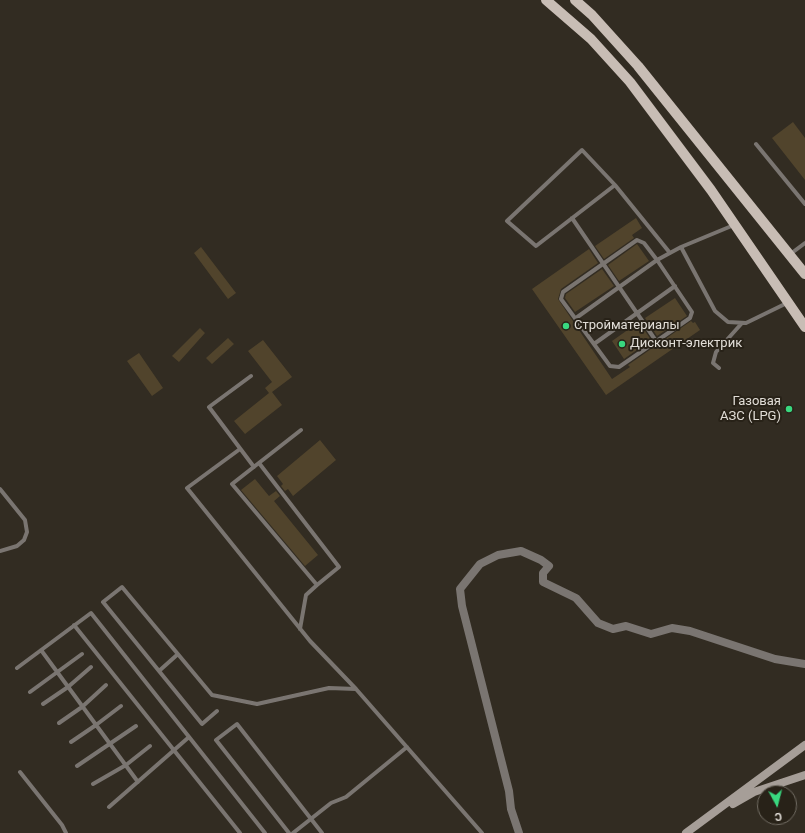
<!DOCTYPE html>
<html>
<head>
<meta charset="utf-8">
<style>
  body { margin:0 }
  #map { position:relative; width:805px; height:833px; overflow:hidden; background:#322c22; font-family:Roboto,sans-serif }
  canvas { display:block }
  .north { position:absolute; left:757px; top:785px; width:40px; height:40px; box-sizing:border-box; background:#282218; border:1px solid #726d64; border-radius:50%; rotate:173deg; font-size:11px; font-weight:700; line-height:16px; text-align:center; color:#e1ddd7 }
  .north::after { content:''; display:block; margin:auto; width:14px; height:18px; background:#39d87f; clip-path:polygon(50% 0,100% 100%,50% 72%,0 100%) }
</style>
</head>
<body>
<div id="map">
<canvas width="805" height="833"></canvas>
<div class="north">С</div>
</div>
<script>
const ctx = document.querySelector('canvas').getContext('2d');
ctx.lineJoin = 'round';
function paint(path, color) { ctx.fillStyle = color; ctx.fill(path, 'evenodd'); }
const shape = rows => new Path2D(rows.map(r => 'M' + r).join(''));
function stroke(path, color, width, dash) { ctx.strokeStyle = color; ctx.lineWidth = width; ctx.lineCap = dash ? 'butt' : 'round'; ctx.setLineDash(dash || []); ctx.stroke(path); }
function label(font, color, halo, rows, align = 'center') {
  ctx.font = font + ' Roboto,sans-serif'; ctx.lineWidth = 4; ctx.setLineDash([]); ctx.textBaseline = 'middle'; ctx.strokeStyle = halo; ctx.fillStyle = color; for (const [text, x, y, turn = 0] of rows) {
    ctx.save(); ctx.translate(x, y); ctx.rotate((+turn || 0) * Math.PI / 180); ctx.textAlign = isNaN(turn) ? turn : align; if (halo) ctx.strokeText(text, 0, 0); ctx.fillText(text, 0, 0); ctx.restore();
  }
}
paint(shape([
  [793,122,805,138,805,180,772,138],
  [636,218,642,228,632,235,634,238,604,259,595,246],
  [637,244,649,261,619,281,608,265],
  [201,247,236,293,228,299,194,253],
  [589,249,598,263,561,289,558,299,612,379,630,367,628,365,691,321,693,323,695,322,700,330,606,395,532,289],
  [602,269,614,286,575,312,565,298,566,294],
  [675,298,687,316,657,336,645,318],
  [639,322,651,340,624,359,612,341],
  [200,328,205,333,179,362,172,356],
  [228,338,234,344,212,364,206,358],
  [263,340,292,377,272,392,282,405,245,434,234,421,269,393,265,388,272,382,248,351],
  [139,353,163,388,152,396,127,361],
  [320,440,336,460,293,496,288,489,285,491,281,486,283,484,277,476],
  [255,479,269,496,276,491,280,496,274,501,318,555,305,566,241,490]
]), '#51442c');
stroke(shape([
  [756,144,805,204],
  [615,185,582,150,507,221,536,246,615,185,670,253],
  [572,218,656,341],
  [681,247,715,311,728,322,746,323,787,303],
  [789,255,805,243],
  [576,318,657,260,644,243,637,240,563,292,561,299,610,366,619,367,690,318,692,312,657,260,681,247,734,225],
  [594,344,675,286],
  [719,368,713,363,716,352,742,323],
  [251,376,209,407,254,467],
  [240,449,187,488,310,641,356,689,482,833],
  [259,463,339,567,317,585],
  [0,489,25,520,27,532,24,540,17,546,0,551],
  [74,625,240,833],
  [300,629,306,595,317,585,232,484,301,430],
  [41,650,138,782],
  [17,668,91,613,265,833],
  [159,671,178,654],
  [30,692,82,654],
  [43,704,68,687,91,667],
  [217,711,202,724,103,602,122,587,212,695,257,704,329,688,356,689],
  [59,723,82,707,106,685],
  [71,742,96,725,121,706],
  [77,766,136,726],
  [20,772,62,825,66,833],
  [93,784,126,765,150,746],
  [109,807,189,737],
  [289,833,216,740,237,724,322,833],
  [293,833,331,803,346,797,407,747]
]), '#7a7571', 4);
stroke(shape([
  [519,833,511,809,509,791,462,606,460,589,480,564,498,555,521,551,541,560,549,566,543,573,543,582,576,598,598,623,613,629,626,626,651,634,672,628,690,631,775,659,805,664]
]), '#7a7571', 8);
stroke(shape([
  [733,804,754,792,805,775],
  [686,833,805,745]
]), '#a69e98', 8);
stroke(shape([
  [546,0,591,39,630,82,711,190,805,327],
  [575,0,592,15,638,66,805,274]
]), '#c8bdb5', 10);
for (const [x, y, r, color] of [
  [566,326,4,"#39d87f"],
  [622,344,4,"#39d87f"],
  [789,409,4,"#39d87f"]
]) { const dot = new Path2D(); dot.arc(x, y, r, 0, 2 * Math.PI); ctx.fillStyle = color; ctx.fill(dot); stroke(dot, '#282218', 1.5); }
label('13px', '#e1ddd7', '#282218', [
  ["Стройматериалы",574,326],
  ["Дисконт-электрик",630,344],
  ["Газовая",781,402,"right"],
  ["АЗС (LPG)",781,417,"right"]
], 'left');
</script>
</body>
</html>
